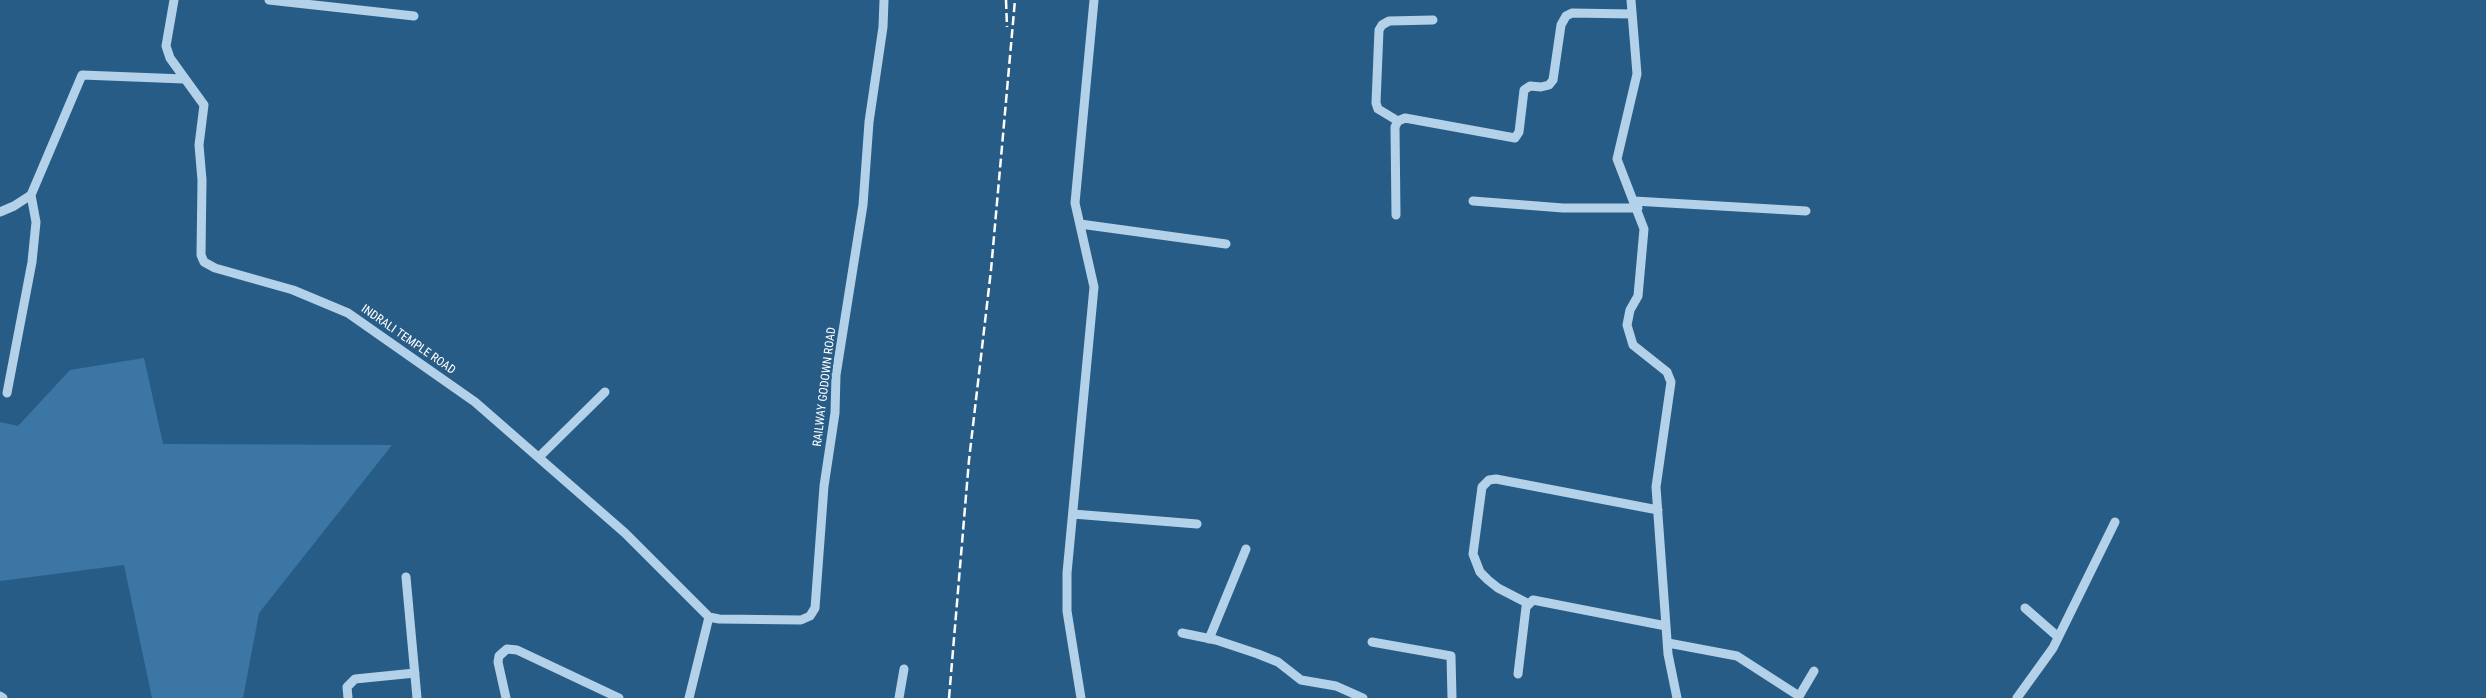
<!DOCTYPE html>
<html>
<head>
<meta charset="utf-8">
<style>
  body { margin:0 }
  canvas { display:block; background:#275c87 }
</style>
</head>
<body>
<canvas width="2486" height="698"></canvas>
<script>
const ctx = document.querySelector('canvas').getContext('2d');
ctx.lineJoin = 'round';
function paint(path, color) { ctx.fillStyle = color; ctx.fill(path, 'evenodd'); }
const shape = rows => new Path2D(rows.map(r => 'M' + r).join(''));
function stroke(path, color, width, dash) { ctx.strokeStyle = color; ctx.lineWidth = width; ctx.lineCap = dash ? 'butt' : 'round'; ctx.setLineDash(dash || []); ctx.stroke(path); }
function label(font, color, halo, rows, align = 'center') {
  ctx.font = font + ' "Roboto Condensed",sans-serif'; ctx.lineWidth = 5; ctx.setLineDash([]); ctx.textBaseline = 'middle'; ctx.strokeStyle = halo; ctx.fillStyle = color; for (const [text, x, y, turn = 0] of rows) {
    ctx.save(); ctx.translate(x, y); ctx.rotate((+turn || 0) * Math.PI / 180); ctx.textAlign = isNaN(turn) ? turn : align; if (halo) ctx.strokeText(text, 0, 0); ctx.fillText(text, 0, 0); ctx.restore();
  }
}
paint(shape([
  [144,358,163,444,392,445,259,613,243,698,152,698,124,565,0,581,0,422,18,426,70,370]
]), '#3c76a4');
stroke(shape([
  [174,0,166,46,170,58,204,105,199,145,202,180,201,255,204,262,215,268,293,290,348,313,475,402,625,533,709,617,719,619,801,620,810,616,815,608,824,486,835,413,836,375,863,205,869,122,883,27,884,0],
  [269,0,414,16],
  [1631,0,1637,74,1617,159,1644,229,1638,296,1630,310,1627,325,1633,345,1667,372,1671,382,1656,487,1668,654,1677,698],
  [1398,121,1378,109,1376,103,1379,30,1382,25,1389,21,1433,20],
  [1473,201,1563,208,1638,208],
  [1634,201,1806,211],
  [0,212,14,206,31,195,82,75,184,79],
  [1396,215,1395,127,1398,121,1405,118,1515,138,1519,132,1524,90,1530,86,1541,87,1549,85,1553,80,1561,25,1566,16,1572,13,1632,14],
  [1080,224,1226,244],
  [7,393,32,262,36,222,31,195],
  [539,457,605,392],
  [1073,514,1197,524],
  [406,577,417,698],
  [1529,604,1498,588,1488,580,1480,572,1473,554,1482,487,1489,480,1496,479,1658,510],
  [2025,608,2057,636],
  [1182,633,1216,640,1258,654,1278,662,1301,680,1336,686,1363,698],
  [1209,639,1246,549],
  [1372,642,1451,656,1452,698],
  [1668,643,1737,656,1799,696],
  [1518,674,1526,607,1533,600,1666,626],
  [0,696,3,698],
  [348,698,347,687,355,679,415,673],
  [506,698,498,662,499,656,507,649,517,650,619,698],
  [689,698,709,617],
  [899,698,904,669],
  [1081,698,1067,611,1067,573,1094,287,1075,203,1094,0],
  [1798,698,1814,671],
  [2017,698,2053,648,2115,522]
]), '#b3d1e8', 9);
stroke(shape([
  [1006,0,1007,27],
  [949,698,969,460,991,270,1015,0]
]), '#fff', 2.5, [9, 4]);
label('12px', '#fff', '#275c87', [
  ["INDRALI TEMPLE ROAD",408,340,35],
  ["RAILWAY GODOWN ROAD",825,387,-83]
]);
</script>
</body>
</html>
